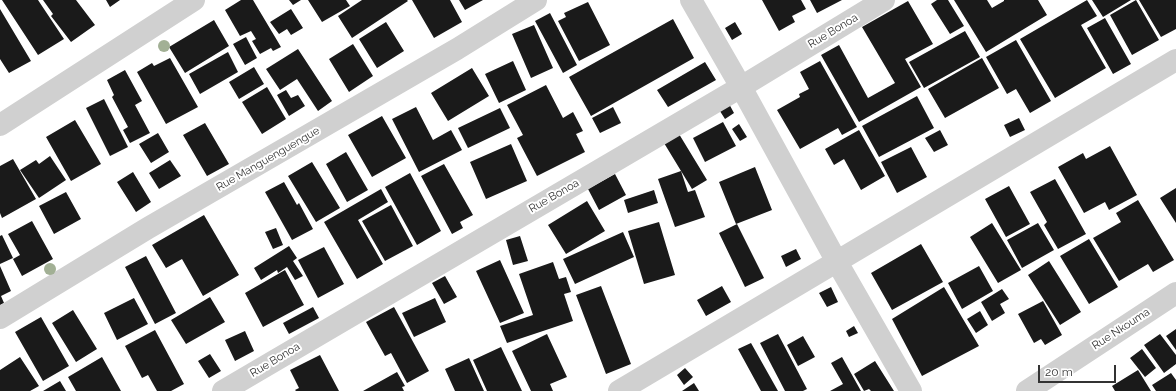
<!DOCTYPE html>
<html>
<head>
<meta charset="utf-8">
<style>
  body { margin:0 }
  #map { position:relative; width:1176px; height:391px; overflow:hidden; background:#fff; font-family:Raleway,sans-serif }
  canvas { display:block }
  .scale { position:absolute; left:1038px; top:365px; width:78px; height:18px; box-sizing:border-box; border:2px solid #333; border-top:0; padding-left:5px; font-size:12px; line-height:14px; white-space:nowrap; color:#333; -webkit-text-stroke:3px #fff; paint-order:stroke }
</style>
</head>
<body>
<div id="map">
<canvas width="1176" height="391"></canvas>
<div class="scale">20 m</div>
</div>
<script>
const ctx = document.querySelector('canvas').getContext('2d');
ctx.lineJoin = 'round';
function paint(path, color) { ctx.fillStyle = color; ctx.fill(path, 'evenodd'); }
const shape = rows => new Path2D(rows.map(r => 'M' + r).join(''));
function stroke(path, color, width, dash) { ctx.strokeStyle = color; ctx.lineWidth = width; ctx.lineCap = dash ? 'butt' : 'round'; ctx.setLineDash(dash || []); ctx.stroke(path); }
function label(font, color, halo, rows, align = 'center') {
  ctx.font = font + ' Raleway,sans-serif'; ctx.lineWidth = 4; ctx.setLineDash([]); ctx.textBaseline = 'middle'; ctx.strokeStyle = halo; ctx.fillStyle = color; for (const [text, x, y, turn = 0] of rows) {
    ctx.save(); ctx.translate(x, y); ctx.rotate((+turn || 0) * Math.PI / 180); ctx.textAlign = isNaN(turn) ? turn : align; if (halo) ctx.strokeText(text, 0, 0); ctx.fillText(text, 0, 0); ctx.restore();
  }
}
paint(shape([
  [2,0,38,0,64,39,38,55],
  [43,0,76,0,95,25,71,42,51,16,53,14],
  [106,0,120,0,110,7],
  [241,0,253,0,281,47,273,51,271,48,260,54,252,41,256,39,251,31,240,36,225,10],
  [289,0,301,0,293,5],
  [308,0,346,0,350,6,322,22],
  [362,0,407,0,408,1,352,38,338,16],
  [412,0,450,0,462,22,434,38],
  [459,0,483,0,465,10],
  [762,0,801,0,806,9,792,16,795,22,779,31],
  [810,0,842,0,817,13],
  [937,0,948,0,964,26,950,34,931,4],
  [954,0,987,0,992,8,1004,1,1004,0,1038,0,1047,15,986,52],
  [1087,0,1097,16,1081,25,1106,68,1055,98,1020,39],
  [1092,0,1131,0,1103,17],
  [1136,0,1159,40,1132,55,1110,15],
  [1139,0,1176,0,1176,29,1161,37],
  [908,1,933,44,905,59,921,87,859,122,821,55,839,45,868,98,895,83,862,27],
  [588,2,610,45,579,61,558,21,566,17,564,13],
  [0,9,31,61,9,73,0,59],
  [291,9,303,28,291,35,287,29,279,34,270,22],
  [550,13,577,65,563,73,535,21],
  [1105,18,1131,64,1113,74,1087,28],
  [673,19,694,58,591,116,569,77],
  [214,20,229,46,185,73,169,47],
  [386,22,404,51,377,68,359,39],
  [735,22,742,34,732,40,725,28],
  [534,25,553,68,531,78,512,34],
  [965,31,980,57,924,88,909,62],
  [246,37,257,58,245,65,233,44],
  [1016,40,1051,101,1030,113,1016,89,1007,94,986,57],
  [353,44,373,76,349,92,329,59],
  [298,49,332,101,318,111,297,79,280,90,266,69],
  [228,52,238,72,200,94,189,74],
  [170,58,198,107,166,124,137,72,152,63,154,66],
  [982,58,999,88,945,118,928,89],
  [513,61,526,90,499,103,485,74],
  [820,61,857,127,842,135,838,128,800,149,777,110,800,97,799,94,809,89,800,72],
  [705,62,716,80,668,107,657,90],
  [254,67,264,84,239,99,229,82],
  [472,68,489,96,448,121,431,93],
  [125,70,142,101,135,105,150,133,130,143,123,130,128,127,112,97,114,95,107,80],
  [546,85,563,118,573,112,583,131,576,134,585,152,537,176,517,138,523,135,507,105],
  [267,87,286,119,262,134,242,102],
  [286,90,291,98,298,95,305,106,289,116,277,95],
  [917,96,934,128,879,157,862,126],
  [104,99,128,147,110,156,86,108],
  [728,102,734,113,725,119,718,108],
  [416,107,433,140,451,130,462,150,419,172,392,119],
  [613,107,621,123,600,133,592,118],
  [500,108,510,128,468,148,458,128],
  [382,116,406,158,372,177,348,135],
  [1019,118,1025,130,1010,137,1004,125],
  [75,120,101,164,71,181,46,137],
  [723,122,736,146,705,162,693,138],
  [205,123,229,164,207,176,183,135],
  [739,124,747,137,740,141,732,129],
  [859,130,885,176,861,190,844,159,834,165,825,149],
  [940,130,948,145,934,152,925,138],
  [158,133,169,152,151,163,139,144],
  [679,134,707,180,692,189,664,143],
  [511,144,527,181,486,199,470,162],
  [1110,146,1137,195,1109,210,1105,202,1084,213,1058,167,1083,153,1086,159],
  [911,147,927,177,897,193,881,162],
  [346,152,368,190,347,202,326,164],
  [50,156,66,180,39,198,20,170,36,160,39,164],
  [13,159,36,199,2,218,0,213,0,166],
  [170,160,181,176,159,189,149,173],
  [312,162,340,208,316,222,288,176],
  [444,164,473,215,460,222,463,228,452,234,421,176],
  [755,167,772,210,736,224,719,182],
  [681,171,688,192,695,190,705,217,675,227,658,179],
  [133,172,151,202,136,212,117,182],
  [410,173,441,231,417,245,385,187],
  [615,174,626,195,599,210,588,189],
  [1055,179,1086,234,1058,249,1044,225,1047,222,1030,192],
  [284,182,297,205,299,203,313,229,292,240,265,192],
  [1009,186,1030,224,1006,237,985,199],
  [1176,188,1176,223,1160,198],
  [381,189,388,202,358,220,383,264,357,279,324,222],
  [654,190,658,203,628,213,624,200],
  [66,192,81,219,54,234,39,206],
  [1138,200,1174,260,1153,272,1148,264,1119,281,1093,238,1121,222,1116,213],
  [587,201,605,231,566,254,548,225],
  [391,205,413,246,385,261,362,221],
  [204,215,239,275,203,296,182,259,166,268,152,245],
  [32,221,53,259,22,276,13,259,20,255,8,234],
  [659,222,675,275,644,284,628,231],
  [992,223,1021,270,998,283,970,237],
  [1038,223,1054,250,1022,268,1007,240],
  [737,224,764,278,745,287,719,233],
  [276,228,283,245,273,249,265,232],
  [623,232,634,257,575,284,563,259],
  [2,235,13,258,0,264,0,236],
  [520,236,528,261,513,265,506,240],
  [1089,239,1118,287,1089,304,1060,256],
  [921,244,943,282,892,310,871,273],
  [289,246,297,258,293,261,303,276,295,280,287,267,278,273,277,270,261,280,254,268],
  [324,247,344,284,318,298,298,260],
  [796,249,801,259,786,267,781,256],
  [146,256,176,313,155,324,125,267],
  [500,260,524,313,500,323,476,271],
  [1049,261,1081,312,1060,325,1028,275],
  [553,262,559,279,566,277,571,292,564,294,573,321,507,343,500,326,533,315,519,274],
  [0,266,11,291,1,296,4,303,0,305],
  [979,266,993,291,962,309,948,283],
  [285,270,304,305,263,327,245,293],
  [445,276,457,297,444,304,432,283],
  [601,286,631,364,606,374,576,295],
  [722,286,731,302,706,316,697,300],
  [831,287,838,302,827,307,819,293],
  [944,287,979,346,922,376,892,319],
  [1002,289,1009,299,1000,304,1005,313,992,321,981,302],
  [210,297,225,322,186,344,171,320],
  [134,298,148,324,117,340,104,313],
  [435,298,446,322,414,337,402,313],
  [1043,301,1062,335,1045,345,1041,339,1034,343,1018,314],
  [313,307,319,318,289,334,283,323],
  [394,307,429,371,407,383,391,353,385,356,366,322],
  [73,310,97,349,76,362,52,323],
  [980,311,988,325,976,333,967,319],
  [41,317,69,366,43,381,15,332],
  [854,326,858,333,849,337,846,331],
  [1176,329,1176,350,1166,336],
  [155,330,184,384,171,391,157,391,148,375,142,378,125,346],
  [245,331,254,351,235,361,225,340],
  [547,334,567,377,550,384,553,391,531,391,512,351],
  [778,334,807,389,803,391,785,391,760,343],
  [1160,334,1176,355,1176,364,1164,373,1144,345],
  [803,336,815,357,798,366,787,345],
  [751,343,778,391,761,391,738,349],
  [501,347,522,391,487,391,473,360],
  [1142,349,1156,368,1145,377,1130,358],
  [210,354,221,371,209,378,198,361],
  [320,355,339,391,296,391,295,390,299,388,290,370],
  [20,357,39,386,30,391,0,391,0,370],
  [102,357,121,391,76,391,68,377],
  [842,357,861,391,830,391,843,384,831,363],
  [469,358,484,391,455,391,445,369],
  [875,361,894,391,871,391,869,389,864,391,854,374],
  [685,368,693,377,684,385,677,375],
  [1138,370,1151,391,1115,391,1112,386],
  [397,372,405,386,402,387,404,391,363,391],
  [1171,373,1176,380,1176,391,1156,391,1152,385],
  [60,381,66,391,43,391],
  [694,383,699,391,682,391]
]), '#1a1a1a');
stroke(shape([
  [691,0,741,87,837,262,911,391],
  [0,125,194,0],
  [0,318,148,228,457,49,536,0],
  [223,391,741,87,884,0],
  [619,391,1176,60],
  [1027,391,1176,293]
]), '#d0d0d0', 22);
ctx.fillStyle = '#a2b095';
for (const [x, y] of [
  [164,46],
  [50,269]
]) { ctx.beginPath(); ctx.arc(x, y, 6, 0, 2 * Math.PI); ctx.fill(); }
label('11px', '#333', '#fff', [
  ["Rue Bonoa",833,31,-31],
  ["Rue Manguenguengue",268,159,-30],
  ["Rue Bonoa",554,196,-30],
  ["Rue Nkouma",1121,329,-33],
  ["Rue Bonoa",275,360,-31]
]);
</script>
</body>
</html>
